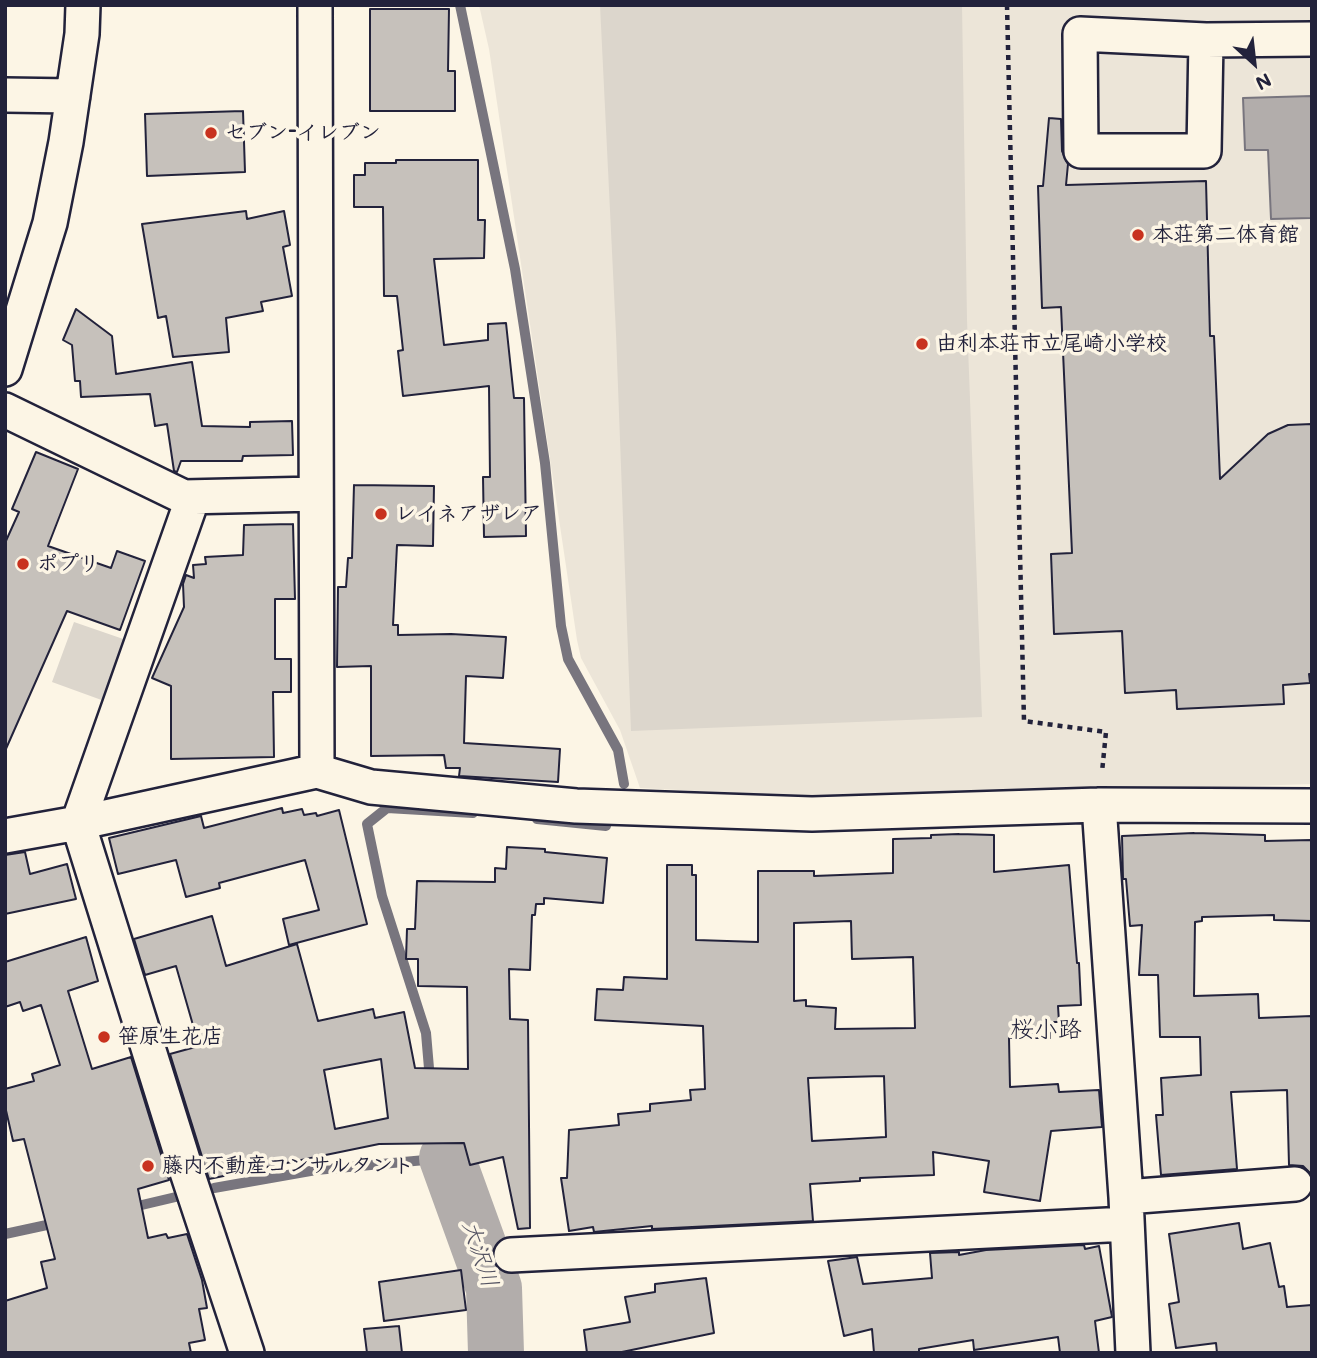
<!DOCTYPE html>
<html>
<head>
<meta charset="utf-8">
<style>
  body { margin:0 }
  #map { position:relative; width:1317px; height:1358px; overflow:hidden; background:#fcf5e5; font-family:Mali,sans-serif }
  canvas { display:block }
  .frame { position:absolute; inset:0; border:7px solid #22223b; pointer-events:none }
  .north { position:absolute; left:1219px; top:28px; width:70px; height:70px; -webkit-text-stroke:5px #fcf5e5; paint-order:stroke; rotate:153deg; font-size:19px; font-weight:700; line-height:28px; text-align:center; color:#22223b }
  .north::after { content:''; display:block; margin:auto; width:24px; height:32px; background:#22223b; clip-path:polygon(50% 0,100% 100%,50% 72%,0 100%) }
</style>
</head>
<body>
<div id="map">
<canvas width="1317" height="1358"></canvas>
<div class="frame"></div>
<div class="north">N</div>
</div>
<script>
const ctx = document.querySelector('canvas').getContext('2d');
ctx.lineJoin = 'round';
function paint(path, color) { ctx.fillStyle = color; ctx.fill(path, 'evenodd'); }
const shape = rows => new Path2D(rows.map(r => 'M' + r).join(''));
function stroke(path, color, width, dash) { ctx.strokeStyle = color; ctx.lineWidth = width; ctx.lineCap = dash ? 'butt' : 'round'; ctx.setLineDash(dash || []); ctx.stroke(path); }
function label(font, color, halo, rows, align = 'center') {
  ctx.font = font + ' Mali,"Klee One",sans-serif'; ctx.lineWidth = 7; ctx.setLineDash([]); ctx.textBaseline = 'middle'; ctx.strokeStyle = halo; ctx.fillStyle = color; for (const [text, x, y, turn = 0] of rows) {
    ctx.save(); ctx.translate(x, y); ctx.rotate((+turn || 0) * Math.PI / 180); ctx.textAlign = isNaN(turn) ? turn : align; if (halo) ctx.strokeText(text, 0, 0); ctx.fillText(text, 0, 0); ctx.restore();
  }
}
paint(shape([
  [479,5,1312,5,1312,784,850,799,640,788,620,730,581,658,577,640,489,49]
]), '#ece5d8');
paint(shape([
  [600,5,962,5,967,320,982,717,631,731,616,334],
  [74,622,129,641,107,702,52,682]
]), '#dcd6cc');
const water = shape([
  [1312,96,1312,218,1271,219,1268,150,1245,150,1243,98,1312,96]
]);
paint(water, '#b2adab');
stroke(water, '#78757e', 2);
stroke(shape([
  [460,5,515,269,545,463,561,626,568,659,618,750,624,784],
  [537,819,606,826],
  [430,1080,426,1033,382,896,367,824,387,808,473,813],
  [129,1208,214,1188,316,1170,447,1158,440,1133],
  [5,1234,56,1223]
]), '#78757e', 10);
stroke(shape([
  [447,1158,494,1288,496,1353]
]), '#b2adab', 56);
const building = shape([
  [370,9,449,9,448,71,455,71,455,111,370,111,370,9],
  [243,111,245,172,147,176,145,114,243,111],
  [1049,118,1061,119,1062,151,1068,164,1066,185,1206,181,1210,336,1214,336,1220,479,1268,434,1288,425,1312,424,1312,674,1309,674,1310,683,1283,685,1284,704,1177,709,1176,690,1125,693,1122,631,1054,634,1051,554,1072,553,1061,307,1042,308,1038,186,1043,186,1049,118],
  [396,160,478,160,478,220,485,220,484,258,434,259,444,345,488,340,488,324,506,323,514,398,524,398,526,536,484,537,483,477,490,477,489,386,403,396,398,351,403,350,397,296,384,296,383,207,354,207,354,175,365,175,365,163,396,163,396,160],
  [246,211,247,219,284,211,290,245,283,247,292,296,261,302,263,311,226,318,229,352,173,357,166,316,158,318,142,224,246,211],
  [76,309,112,336,116,374,192,362,202,426,250,427,250,422,292,421,293,455,243,456,242,461,181,461,177,472,174,471,167,424,155,426,150,394,81,397,80,381,75,381,72,345,63,340,76,309],
  [36,452,78,469,48,546,111,568,117,551,145,561,120,630,67,611,5,751,5,543,19,512,12,509,36,452],
  [354,485,434,486,433,546,397,545,393,625,398,625,398,635,451,634,506,637,503,678,466,676,464,743,560,749,558,782,459,776,460,768,446,768,444,755,371,756,371,666,337,667,338,587,346,587,348,558,352,558,354,485],
  [293,524,295,599,275,599,275,659,291,659,291,692,273,692,274,757,171,759,171,686,152,678,184,607,183,584,186,575,194,578,193,565,206,564,205,557,243,555,244,525,293,524],
  [282,808,283,813,302,809,304,815,316,813,317,816,339,810,367,924,289,945,283,919,319,910,305,860,219,883,220,888,186,897,176,860,118,874,109,838,201,816,204,828,282,808],
  [1194,833,1265,835,1265,841,1312,840,1312,921,1274,920,1274,915,1202,917,1202,921,1195,922,1194,996,1258,994,1259,1018,1312,1016,1312,1175,1303,1166,1289,1165,1287,1090,1231,1092,1237,1169,1161,1175,1156,1115,1163,1115,1161,1078,1201,1075,1200,1037,1160,1037,1158,975,1139,975,1142,925,1130,926,1126,879,1123,879,1122,836,1194,833],
  [959,834,994,835,994,872,1069,865,1077,963,1079,963,1081,1005,1058,1006,1059,1022,1050,1022,1050,1038,1009,1038,1010,1087,1058,1084,1059,1092,1099,1090,1102,1127,1051,1131,1040,1201,984,1192,989,1161,933,1152,934,1175,860,1178,860,1181,810,1184,813,1221,652,1229,652,1226,594,1232,593,1227,569,1231,561,1178,567,1178,569,1130,619,1125,618,1114,650,1111,650,1104,691,1100,690,1090,705,1089,703,1026,595,1020,597,989,623,990,624,977,667,979,667,865,692,865,692,875,696,875,696,940,758,942,758,871,814,871,814,876,893,873,893,839,931,838,931,835,959,834],
  [851,921,852,959,913,957,915,1028,835,1029,836,1008,806,1006,806,1000,794,1001,794,923,851,921],
  [884,1076,886,1137,812,1141,808,1078,884,1076],
  [507,847,545,849,545,852,607,858,603,903,544,898,544,904,536,904,535,915,532,915,530,970,509,969,510,1019,528,1020,530,1228,518,1229,503,1157,470,1165,464,1143,379,1144,209,1179,170,1054,199,1046,176,966,145,975,134,939,212,916,226,966,297,944,318,1021,373,1009,375,1018,404,1012,415,1068,468,1069,467,987,418,986,418,959,406,959,407,929,415,929,417,881,495,882,495,868,506,869,507,847],
  [381,1059,388,1118,335,1129,324,1070,381,1059],
  [25,852,30,874,67,864,76,899,5,914,5,855,25,852],
  [86,937,98,981,68,991,92,1069,131,1057,169,1180,138,1189,148,1238,166,1234,168,1238,187,1234,202,1280,207,1308,199,1309,205,1340,189,1343,191,1353,5,1353,5,1301,47,1288,41,1262,55,1259,24,1139,13,1141,5,1106,5,1089,34,1081,32,1074,60,1065,41,1005,23,1011,20,1002,5,1007,5,962,86,937],
  [1239,1223,1243,1249,1270,1243,1279,1287,1284,1286,1287,1307,1312,1305,1312,1353,1217,1353,1216,1343,1176,1348,1169,1304,1179,1302,1169,1234,1239,1223],
  [1084,1245,1085,1249,1099,1246,1112,1317,1095,1321,1099,1353,1060,1353,1058,1337,974,1350,973,1340,919,1349,919,1353,874,1353,872,1329,844,1336,828,1261,857,1257,863,1284,932,1278,930,1253,959,1252,959,1255,986,1250,1084,1245],
  [461,1270,466,1310,384,1321,379,1282,461,1270],
  [706,1278,714,1333,617,1353,587,1353,584,1330,630,1322,625,1297,655,1292,655,1284,706,1278],
  [399,1326,402,1353,367,1353,364,1329,399,1326]
]);
paint(building, '#c6c1bb');
stroke(building, '#22223b', 2);
const minor = shape([
  [315,5,317,771],
  [1206,40,1204,151,1081,151,1080,34,1206,40,1312,39],
  [5,95,73,96],
  [5,369,50,223,66,142,82,34,83,5],
  [5,410,184,497,316,494],
  [193,497,78,823,184,1163,247,1353],
  [1099,805,1126,1197,1133,1353],
  [5,836,78,823,317,771,371,787,576,806,812,814,1099,805,1312,806],
  [1126,1197,1295,1184],
  [511,1255,1127,1224]
]);
stroke(minor, '#22223b', 38);
stroke(shape([
  [1007,5,1024,721,1106,732,1102,772]
]), '#22223b', 4.5, [5, 5]);
stroke(minor, '#fcf5e5', 33);
for (const [x, y, r, color] of [
  [211,133,7,"#c8321e"],
  [1138,235,7,"#c8321e"],
  [922,344,7,"#c8321e"],
  [381,514,7,"#c8321e"],
  [23,564,7,"#c8321e"],
  [104,1037,7,"#c8321e"],
  [148,1166,7,"#c8321e"]
]) { const dot = new Path2D(); dot.arc(x, y, r, 0, 2 * Math.PI); ctx.fillStyle = color; ctx.fill(dot); stroke(dot, '#fcf5e5', 2.5); }
label('bold 21px', '#22223b', '#fcf5e5', [
  ["セブン-イレブン",225,133],
  ["本荘第二体育館",1152,235],
  ["由利本荘市立尾崎小学校",936,344],
  ["レイネアザレア",395,514],
  ["ポプリ",37,564],
  ["笹原生花店",118,1037],
  ["藤内不動産コンサルタント",162,1166]
], 'left');
label('italic 23px', '#545362', '#fcf5e5', [
  ["大沢川",480,1254,72]
]);
label('24px', '#22223b', '#fcf5e5', [
  ["桜小路",1046,1030]
]);
</script>
</body>
</html>
